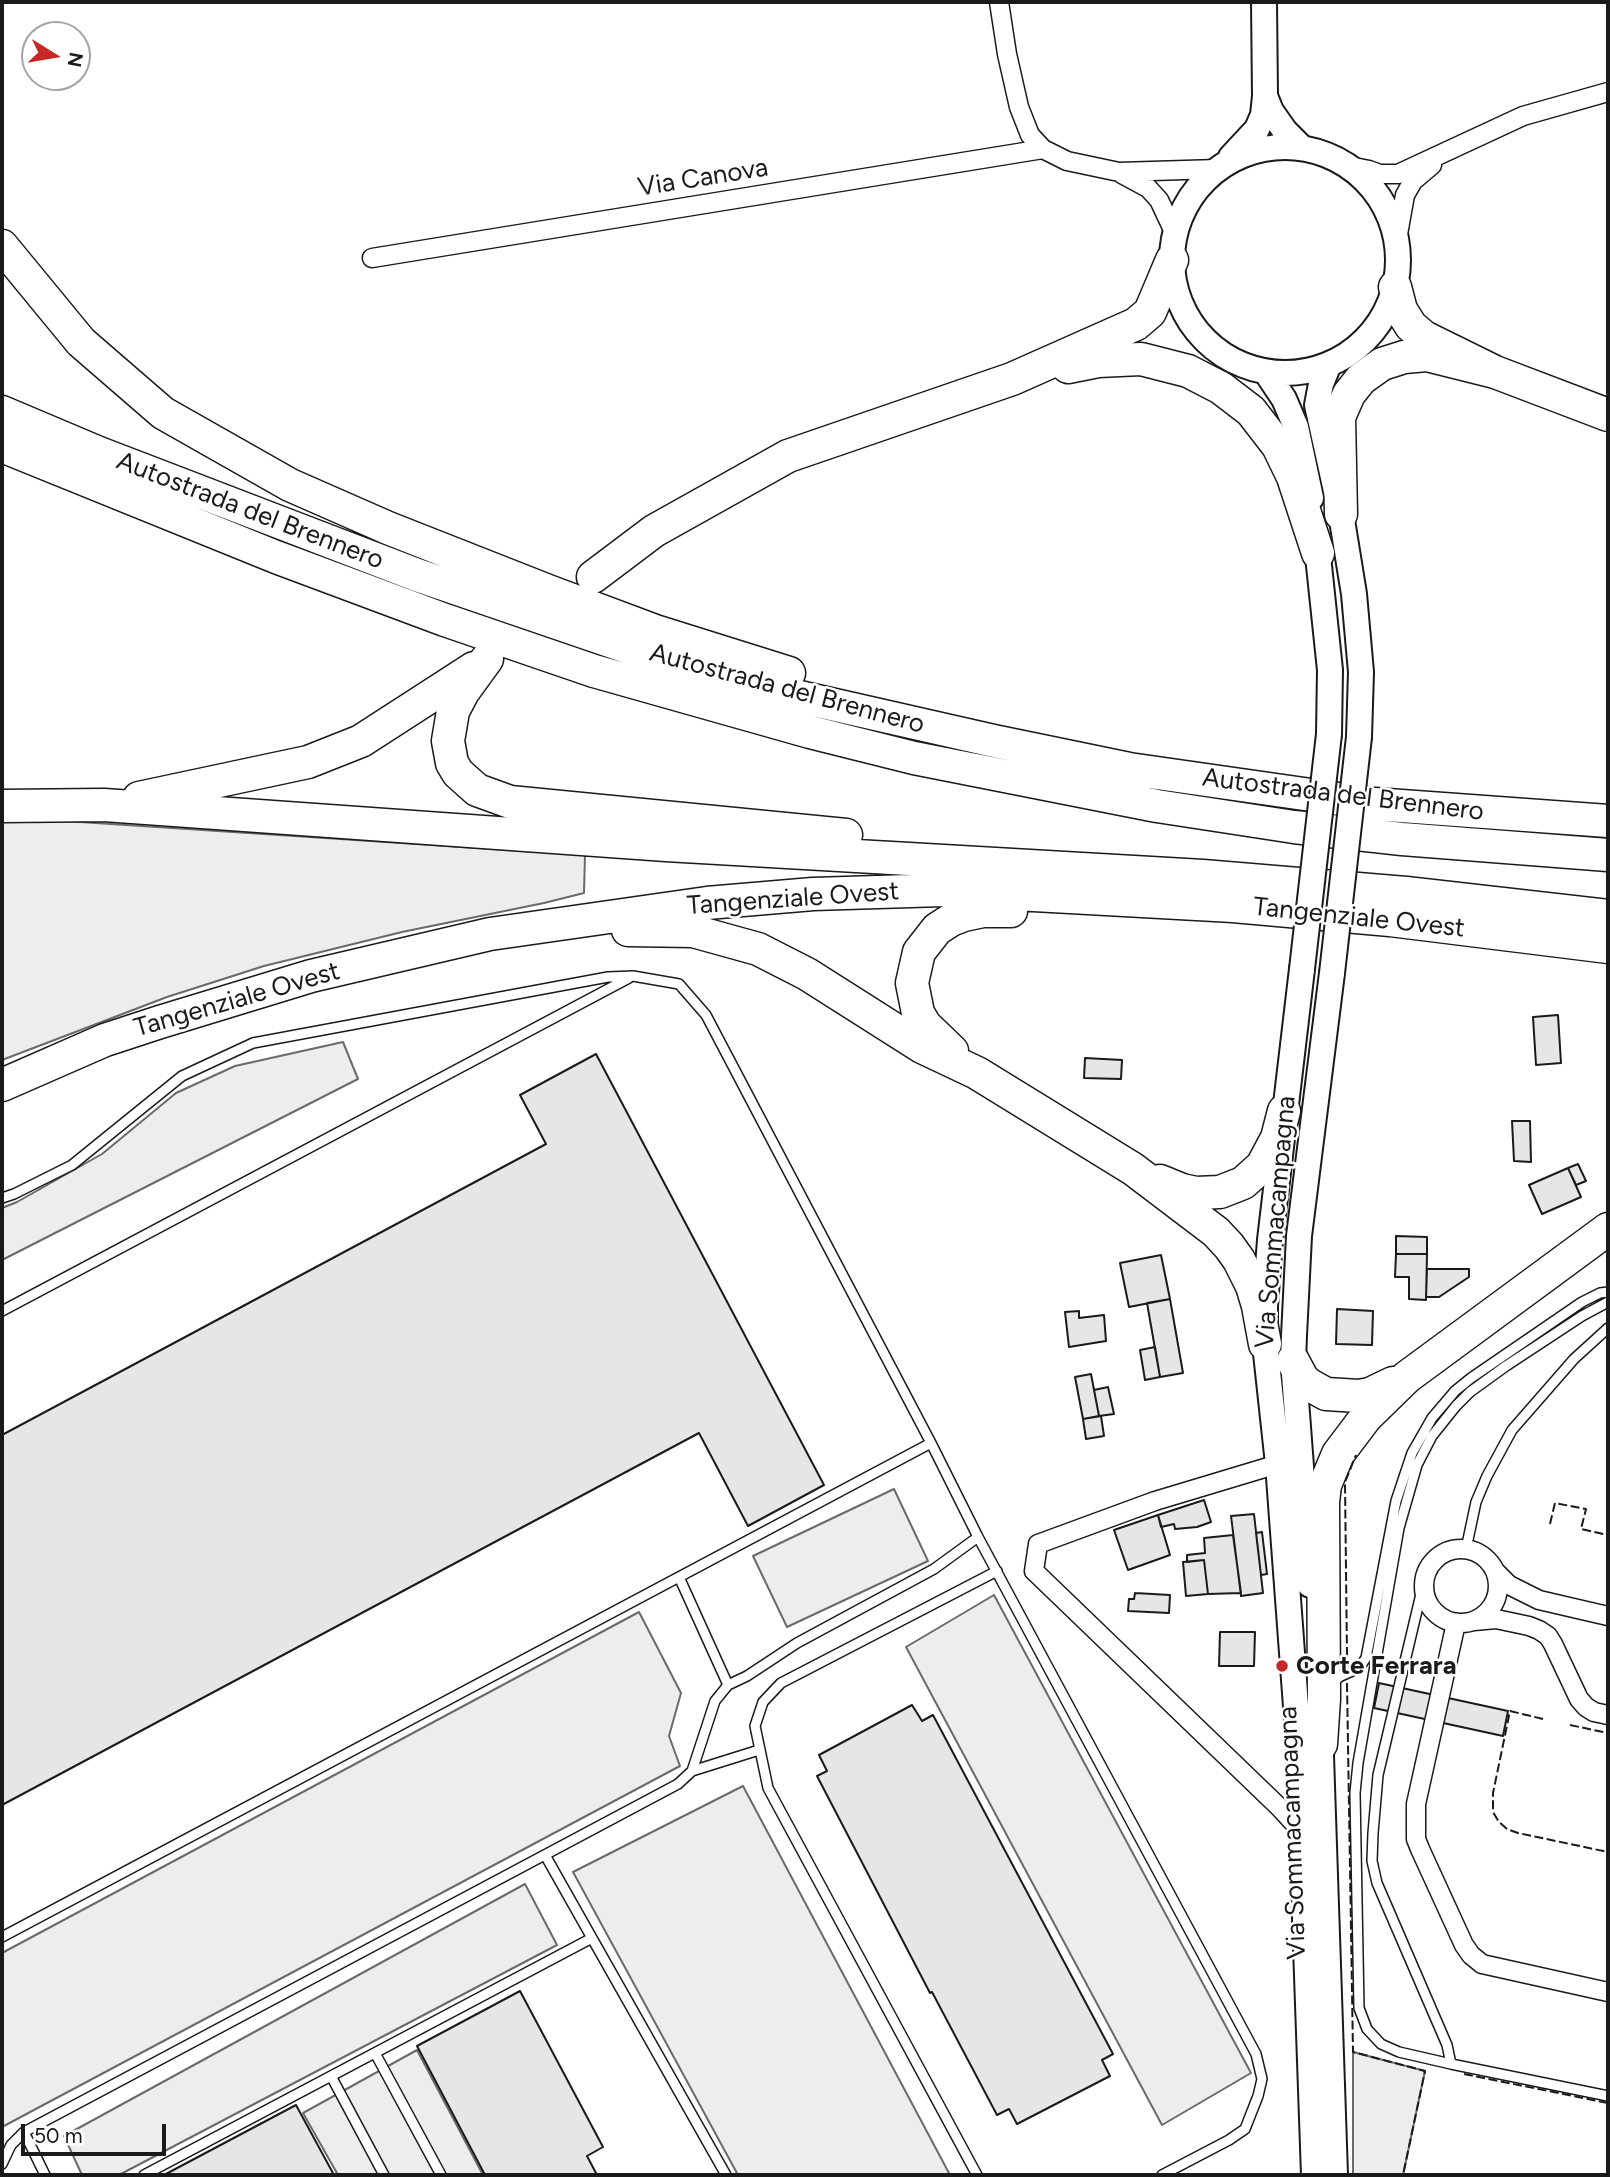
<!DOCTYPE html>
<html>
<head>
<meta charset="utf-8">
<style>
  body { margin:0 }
  #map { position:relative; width:1610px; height:2177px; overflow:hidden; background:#fff; font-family:Figtree,sans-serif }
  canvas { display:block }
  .frame { position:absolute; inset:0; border:4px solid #1a1a1a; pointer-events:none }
  .north { position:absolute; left:21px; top:21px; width:70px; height:70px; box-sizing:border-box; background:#fff; border:2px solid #a3a3a3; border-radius:50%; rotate:101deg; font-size:19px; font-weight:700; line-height:28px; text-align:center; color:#1a1a1a }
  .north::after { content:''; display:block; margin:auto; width:24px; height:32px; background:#c62828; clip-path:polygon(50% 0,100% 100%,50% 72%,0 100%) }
  .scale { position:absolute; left:21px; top:2124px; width:145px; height:32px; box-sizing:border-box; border:4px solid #1a1a1a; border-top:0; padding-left:9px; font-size:21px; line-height:24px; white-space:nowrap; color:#1a1a1a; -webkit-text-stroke:5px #fff; paint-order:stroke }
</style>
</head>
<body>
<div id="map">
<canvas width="1610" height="2177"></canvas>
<div class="frame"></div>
<div class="north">N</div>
<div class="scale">50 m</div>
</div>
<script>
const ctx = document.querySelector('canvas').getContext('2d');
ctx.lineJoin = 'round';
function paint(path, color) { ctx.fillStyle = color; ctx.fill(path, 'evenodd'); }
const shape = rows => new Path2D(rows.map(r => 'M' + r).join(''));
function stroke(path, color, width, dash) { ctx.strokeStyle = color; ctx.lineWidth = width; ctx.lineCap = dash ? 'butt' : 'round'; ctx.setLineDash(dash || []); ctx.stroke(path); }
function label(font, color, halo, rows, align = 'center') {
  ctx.font = font + ' Figtree,sans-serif'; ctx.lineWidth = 5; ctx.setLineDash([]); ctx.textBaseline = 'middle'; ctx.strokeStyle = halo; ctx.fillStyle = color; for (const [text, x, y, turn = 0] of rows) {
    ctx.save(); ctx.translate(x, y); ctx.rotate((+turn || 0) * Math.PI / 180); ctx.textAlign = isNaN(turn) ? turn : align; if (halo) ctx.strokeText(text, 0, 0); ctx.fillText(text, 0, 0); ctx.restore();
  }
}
const built = shape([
  [19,818,585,855,584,893,544,903,402,932,264,966,167,997,2,1060,2,820,19,818],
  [343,1042,358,1079,2,1260,2,1208,17,1202,102,1154,176,1093,235,1066,343,1042],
  [894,1489,928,1561,787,1627,753,1556,894,1489],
  [994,1595,1251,2073,1162,2125,906,1647,994,1595],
  [639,1612,681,1693,669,1736,680,1766,2,2127,2,1953,639,1612],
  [743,1786,950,2175,738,2175,573,1872,743,1786],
  [525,1884,557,1945,119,2175,82,2175,64,2136,525,1884],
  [417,2050,483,2175,338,2175,303,2113,417,2050],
  [1353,2052,1425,2071,1403,2175,1353,2175,1353,2052]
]);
paint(built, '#ededed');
stroke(built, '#6a6a6a', 2);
const building = shape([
  [1558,1015,1561,1063,1536,1065,1533,1017,1558,1015],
  [596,1054,824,1485,748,1526,699,1433,2,1805,2,1435,546,1144,520,1095,596,1054],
  [1085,1058,1122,1060,1121,1079,1084,1078,1085,1058],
  [1512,1121,1530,1121,1531,1162,1514,1161,1512,1121],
  [1578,1164,1586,1181,1576,1185,1568,1168,1578,1164],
  [1568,1168,1581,1197,1542,1214,1529,1185,1568,1168],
  [1396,1236,1427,1237,1427,1254,1396,1254,1396,1236],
  [1396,1254,1427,1254,1426,1300,1409,1299,1409,1277,1395,1277,1396,1254],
  [1161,1255,1170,1299,1129,1307,1120,1263,1161,1255],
  [1427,1269,1469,1269,1469,1277,1439,1297,1426,1297,1427,1269],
  [1170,1299,1183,1373,1160,1377,1147,1303,1170,1299],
  [1337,1309,1373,1311,1372,1345,1336,1344,1337,1309],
  [1079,1311,1079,1318,1104,1315,1106,1341,1069,1347,1065,1312,1079,1311],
  [1155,1347,1160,1377,1145,1380,1140,1350,1155,1347],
  [1091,1374,1099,1416,1083,1419,1075,1377,1091,1374],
  [1108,1387,1114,1414,1099,1416,1094,1390,1108,1387],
  [1101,1416,1104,1436,1086,1439,1083,1419,1101,1416],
  [1204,1500,1211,1522,1197,1527,1175,1529,1174,1524,1161,1527,1158,1515,1204,1500],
  [1254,1514,1263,1593,1241,1596,1231,1516,1254,1514],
  [1158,1515,1170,1555,1128,1570,1114,1530,1158,1515],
  [1262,1532,1267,1574,1261,1575,1256,1533,1262,1532],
  [1233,1535,1241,1593,1208,1594,1204,1560,1187,1562,1187,1555,1205,1553,1204,1538,1233,1535],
  [1204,1560,1208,1594,1186,1596,1183,1562,1204,1560],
  [1135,1593,1170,1595,1169,1613,1128,1611,1129,1599,1134,1599,1135,1593],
  [1220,1632,1255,1632,1254,1666,1219,1666,1220,1632],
  [1379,1683,1508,1711,1503,1736,1374,1708,1379,1683],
  [912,1705,922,1721,933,1715,1113,2054,1102,2060,1110,2076,1017,2124,1009,2109,997,2115,932,1992,930,1993,817,1776,827,1771,819,1755,912,1705],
  [520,1991,603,2147,587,2156,597,2175,485,2175,417,2046,520,1991],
  [296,2105,334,2175,164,2175,296,2105]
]);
paint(building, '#e6e6e6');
stroke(building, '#1a1a1a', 2);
const lane = shape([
  [2,1198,14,1194,72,1165,182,1076,253,1043,608,977,633,976,679,984,706,1015,931,1443,978,1537,1256,2054,1262,2079,1258,2096,1245,2129,1229,2140,1162,2175],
  [2,1311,629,978],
  [1466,1549,1476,1502,1487,1476,1512,1430,1574,1359,1608,1328],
  [679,1577,728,1685],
  [1425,1577,1378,1775,1373,1833,1372,1861,1377,1883,1447,2045,1451,2064,1608,2096],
  [1331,1685,1339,1677,1359,1668,1366,1658,1396,1501,1412,1453,1432,1418,1455,1391,1471,1378,1582,1302,1600,1293,1608,1292],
  [692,1771,759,1750],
  [545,1855,726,2175],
  [2,1937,931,1443],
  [375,2053,441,2175],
  [1451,2064,1399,2052,1381,2044,1367,2029,1359,2008,1355,1793,1358,1763,1399,1528,1417,1465,1432,1436,1456,1406,1470,1392,1506,1366,1582,1316,1608,1302],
  [331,2076,384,2175],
  [24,2132,45,2175],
  [2,2164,11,2145,24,2132,678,1784,692,1771,715,1701,728,1685,747,1676,797,1643,934,1569,978,1537],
  [144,2175,592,1938],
  [977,2175,768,1788,755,1726,763,1702,781,1683,997,1571]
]);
const street = shape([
  [999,2,1007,54,1019,107,1030,135,1043,149,1067,161,1119,172,1218,169],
  [1349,166,1369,170,1380,174,1398,174,1523,116,1608,92],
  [1122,174,1148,188,1159,200,1175,234],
  [1397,240,1405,195,1413,181,1432,165],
  [372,258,1043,149],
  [1278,1464,1155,1501,1038,1544,1034,1571,1279,1807,1303,1833],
  '1424 1586a37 37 0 1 1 74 0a37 37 0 1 1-74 0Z',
  [1495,1571,1509,1585,1539,1600,1608,1616],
  [1474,1621,1496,1619,1529,1626,1539,1630,1548,1636,1553,1644,1579,1699,1586,1707,1594,1712,1608,1715],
  [1456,1623,1416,1804,1416,1839,1420,1849,1464,1945,1471,1955,1482,1964,1608,1992]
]);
const secondary = shape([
  [1265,96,1271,111,1285,131,1302,148],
  '1172 260a113 113 0 1 1 226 0a113 113 0 1 1-226 0Z',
  [1231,157,1257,129,1263,115,1265,96,1264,2],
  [1329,364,1321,384,1317,405,1341,514,1354,594,1361,672,1359,737],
  [1266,372,1284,399,1296,427,1311,498],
  [1316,537,1330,670,1329,734],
  [1302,969,1270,1240,1265,1306,1265,1344,1278,1464,1299,1747,1314,2175],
  [1310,1585,1293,1361,1294,1336,1299,1236,1332,973],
  [1320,1726,1335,2175]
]);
const highway = shape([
  [2,246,81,342,163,413,290,485,388,528,548,591,655,631,789,673],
  [1395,287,1401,310,1411,326,1424,337,1495,372,1608,415],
  [1068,367,1098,361,1141,359,1188,371,1221,388,1251,411,1278,446,1293,477,1318,553],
  [2,412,99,453,417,575,648,654,778,692,994,741,1129,769,1374,804,1608,821],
  [2,446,276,557,445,620,594,671,810,732,914,758,1157,806,1294,827,1402,839,1608,855],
  [1341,514,1339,417,1349,394,1361,379,1382,364,1404,357,1427,355,1495,372],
  [593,577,654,531,788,456,1012,379,1136,324,1150,312,1172,260],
  [487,659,463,692,453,711,448,741,452,763,458,773,477,790,510,802,846,835],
  [139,798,308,762,361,741,474,668],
  [2,806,104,805,666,845,1203,876,1406,893,1608,916],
  [628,930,693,931,758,949,807,974,922,1047,977,1073,1133,1169,1216,1232,1229,1246,1239,1260,1252,1286,1258,1306,1265,1344],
  [952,1051,925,1025,918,1013,912,983,919,952,937,929,951,920,964,915,983,911,1011,911],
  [2,1085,105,1040,160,1022,311,976,490,934,707,903,813,894,943,890,1233,906,1390,920,1608,947],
  [1160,1181,1182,1190,1196,1193,1220,1192,1243,1183,1262,1166,1277,1138,1284,1111],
  [1293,1361,1302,1378,1308,1384,1326,1394,1359,1396,1370,1394,1393,1383],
  [1321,1744,1324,1699,1323,1502,1325,1485,1338,1454,1366,1417,1407,1377,1608,1229]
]);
stroke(lane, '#1a1a1a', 12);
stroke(street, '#1a1a1a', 21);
stroke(secondary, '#1a1a1a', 28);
stroke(highway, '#1a1a1a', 35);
stroke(lane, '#fff', 9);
stroke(street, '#fff', 18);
stroke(secondary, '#fff', 24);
stroke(highway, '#fff', 32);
const secondaryBridge = shape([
  [1302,969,1329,734],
  [1332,973,1359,737]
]);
stroke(secondaryBridge, '#1a1a1a', 28, []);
stroke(secondaryBridge, '#fff', 24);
stroke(shape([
  [1550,1524,1555,1503,1586,1509,1581,1529,1608,1535],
  [1347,1656,1345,1482,1356,1455],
  [1347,1683,1353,2052,1425,2071,1403,2175],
  [1543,1719,1510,1711,1493,1793,1493,1812,1499,1822,1507,1829,1518,1833,1608,1852],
  [1570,1725,1608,1733],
  [1464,2074,1608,2103]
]), '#1a1a1a', 2, [9, 3.5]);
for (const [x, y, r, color] of [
  [1282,1666,7,"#c62828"]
]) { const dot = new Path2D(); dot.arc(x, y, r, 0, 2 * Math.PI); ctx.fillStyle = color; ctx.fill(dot); stroke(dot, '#fff', 2.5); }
label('26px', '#1a1a1a', '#fff', [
  ["Via Canova",703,178,-9],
  ["Autostrada del Brennero",250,511,21],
  ["Autostrada del Brennero",787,689,15],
  ["Autostrada del Brennero",1343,795,7],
  ["Tangenziale Ovest",793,899,-4],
  ["Tangenziale Ovest",1359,918,6],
  ["Tangenziale Ovest",237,1000,-16],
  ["Via Sommacampagna",1276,1222,-85],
  ["Via Sommacampagna",1293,1833,-92]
]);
label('bold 26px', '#1a1a1a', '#fff', [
  ["Corte Ferrara",1296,1666]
], 'left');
</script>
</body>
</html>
